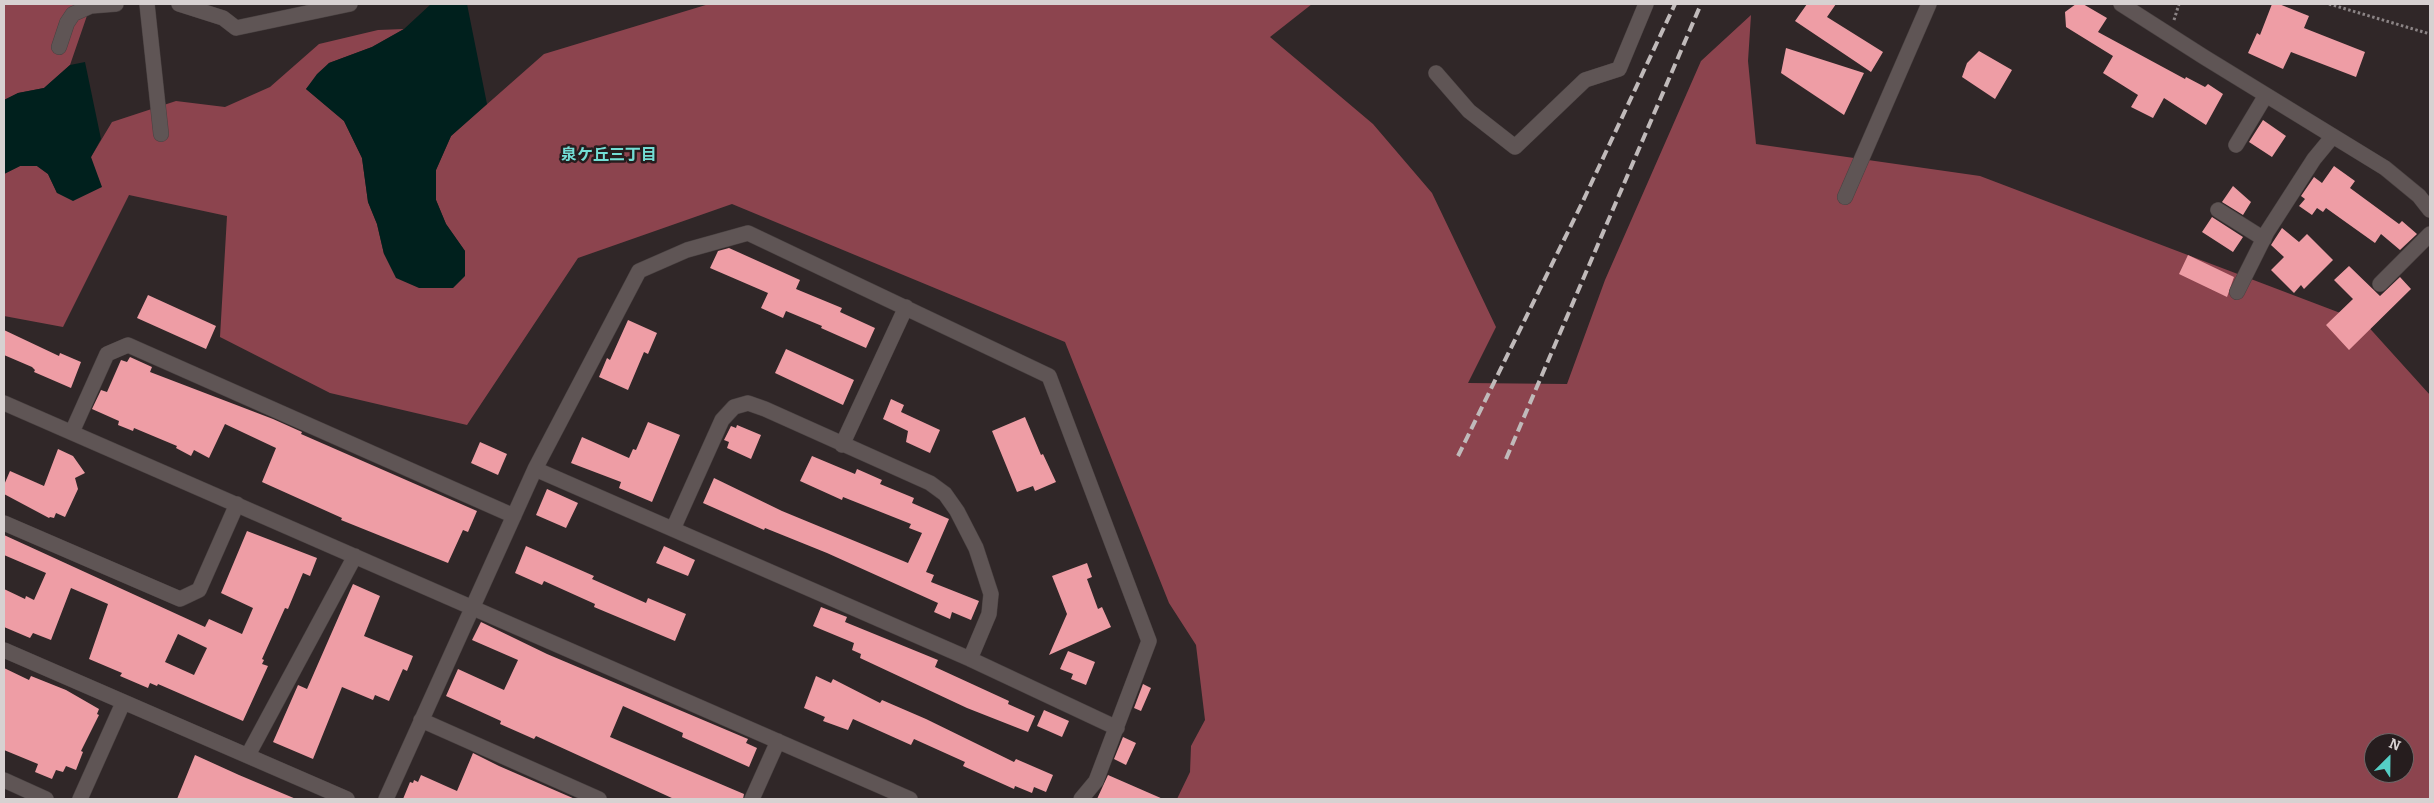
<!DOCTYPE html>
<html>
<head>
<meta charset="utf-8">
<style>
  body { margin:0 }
  #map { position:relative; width:2434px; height:803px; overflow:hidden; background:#302728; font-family:Bitter,serif }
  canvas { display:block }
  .frame { position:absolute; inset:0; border:5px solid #d7d1d1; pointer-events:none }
  .north { position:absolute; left:2364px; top:733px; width:50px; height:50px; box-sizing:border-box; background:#261d1e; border:1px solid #6d6566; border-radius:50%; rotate:23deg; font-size:14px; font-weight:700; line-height:20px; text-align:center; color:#d7d1d1 }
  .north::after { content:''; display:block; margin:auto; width:18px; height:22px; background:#55cec5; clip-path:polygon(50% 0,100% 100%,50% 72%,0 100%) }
</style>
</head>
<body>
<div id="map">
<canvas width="2434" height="803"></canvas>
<div class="frame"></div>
<div class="north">N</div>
</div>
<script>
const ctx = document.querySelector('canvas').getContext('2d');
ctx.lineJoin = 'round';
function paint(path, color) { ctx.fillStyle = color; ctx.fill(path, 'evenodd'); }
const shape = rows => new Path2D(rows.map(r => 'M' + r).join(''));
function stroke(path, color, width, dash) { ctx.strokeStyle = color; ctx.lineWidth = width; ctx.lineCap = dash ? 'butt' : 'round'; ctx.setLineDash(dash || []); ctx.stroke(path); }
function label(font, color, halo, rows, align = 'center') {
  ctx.font = font + ' Bitter,"Noto Sans JP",serif'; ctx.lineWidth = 5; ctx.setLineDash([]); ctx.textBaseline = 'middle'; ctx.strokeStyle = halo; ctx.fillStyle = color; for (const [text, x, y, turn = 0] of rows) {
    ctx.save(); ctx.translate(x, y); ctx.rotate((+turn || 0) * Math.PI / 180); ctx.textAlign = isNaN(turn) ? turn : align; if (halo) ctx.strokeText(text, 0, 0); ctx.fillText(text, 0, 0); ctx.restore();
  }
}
paint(shape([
  [4,4,91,4,70,65,44,88,18,93,4,100],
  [709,4,1312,4,1270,37,1373,124,1432,193,1496,327,1468,383,1567,384,1605,280,1701,61,1751,15,1748,61,1756,144,1980,176,2364,322,2430,395,2430,799,1177,799,1190,772,1191,746,1205,720,1196,645,1169,603,1065,342,732,204,578,258,467,425,330,393,220,337,227,216,129,195,63,327,4,316,4,174,20,166,37,166,48,174,57,193,91,157,112,122,176,101,225,107,270,87,319,44,378,30,404,29,372,47,329,63,306,89,344,121,362,158,368,202,377,224,384,254,465,251,446,224,436,200,436,170,451,136,544,54],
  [2374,743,2404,743,2404,773,2374,773]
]), '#8c444e');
paint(shape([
  [431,4,467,4,487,104,451,136,436,170,436,200,446,224,465,251,465,276,453,288,419,288,396,278,384,254,377,224,368,202,362,158,344,121,306,89,317,74,329,63,372,47,404,29],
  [85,62,101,139,91,157,102,187,73,201,57,193,48,174,37,166,20,166,4,174,4,100,18,93,44,88,70,65]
]), '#00201d');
paint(shape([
  [1807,4,1836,4,1827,17,1883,52,1871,72,1795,21],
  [2076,4,2083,4,2107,18,2098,32,2185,79,2186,77,2205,87,2208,84,2223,94,2206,125,2164,98,2153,118,2131,107,2138,95,2103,73,2113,56,2066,27,2065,12],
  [2272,4,2279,4,2309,16,2304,28,2365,52,2356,77,2291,52,2283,69,2248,53,2257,33,2260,35],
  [1786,48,1864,73,1844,115,1781,73],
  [1979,51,2012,70,1995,99,1962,77,1967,63],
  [2263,120,2286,136,2272,157,2249,142],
  [2334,166,2355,181,2350,188,2399,224,2402,221,2417,234,2400,250,2381,234,2375,243,2326,208,2323,212,2317,208,2312,215,2299,206,2305,199,2301,196,2314,177,2322,183],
  [2233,186,2251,202,2243,215,2222,202],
  [2212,217,2243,237,2233,252,2202,232],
  [2282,228,2299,242,2307,234,2333,260,2304,289,2301,285,2294,293,2271,270,2284,257,2271,245],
  [729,248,800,280,796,289,842,308,840,312,875,328,866,348,821,328,822,326,786,311,783,318,761,308,768,293,710,268,718,251],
  [2188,255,2234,277,2227,297,2179,274],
  [2349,266,2380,296,2400,277,2411,289,2349,350,2326,325,2353,299,2334,280],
  [148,295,216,326,206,349,137,318],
  [628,320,657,333,648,354,644,352,628,390,599,377,607,358,610,360],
  [4,330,59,356,60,353,81,362,71,388,34,372,35,370,32,367,4,355],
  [786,349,854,380,843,405,775,373],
  [130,357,152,367,150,372,273,419,302,432,301,434,477,511,468,532,463,530,448,563,341,520,342,518,262,482,276,448,225,424,209,458,194,450,191,456,176,448,177,446,134,428,133,431,118,425,119,421,92,409,101,390,107,392,121,360,127,362],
  [891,399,904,405,901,412,940,430,930,453,906,442,908,431,883,419],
  [1025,417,1041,455,1043,454,1056,482,1035,491,1033,486,1017,492,992,431],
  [648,422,680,435,652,502,619,488,621,482,571,463,582,437,629,458,633,449,636,450],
  [737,425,761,435,751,459,727,448,729,442,724,440,731,426,736,428],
  [480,442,507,454,498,475,471,463],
  [58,449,73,456,85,473,75,478,78,489,65,517,56,513,54,518,50,517,49,518,4,494,4,485,10,471,44,486],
  [812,456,855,474,857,469,882,480,880,484,914,498,912,503,949,519,926,572,934,575,931,582,979,601,971,620,952,612,950,619,934,612,938,603,827,553,765,528,764,530,703,503,714,478,782,511,908,563,922,533,909,528,911,524,843,497,842,500,800,481],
  [547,489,578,503,566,528,536,515],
  [247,531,317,558,310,576,303,573,288,609,285,608,262,659,264,660,262,664,268,666,243,721,158,684,157,686,150,683,148,688,120,676,122,673,89,659,108,604,71,588,51,640,33,633,30,638,4,627,4,589,25,599,26,596,34,600,46,573,4,555,4,535,205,627,209,619,242,634,253,608,221,593],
  [178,634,207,648,194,675,165,662],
  [526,546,594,576,592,579,646,603,648,598,686,614,675,641,594,607,595,604,544,581,542,585,515,573],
  [664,546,695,560,688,576,656,563],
  [1087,563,1092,577,1087,579,1098,609,1102,607,1111,627,1049,655,1067,614,1052,576],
  [353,584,380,596,364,636,413,656,407,671,403,669,389,701,375,695,373,700,342,687,313,759,273,742,298,685,307,689],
  [821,607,847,617,845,622,938,660,935,667,1009,701,1008,704,1035,716,1028,732,967,708,860,658,861,654,852,650,854,643,813,626],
  [481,622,547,654,748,739,746,743,757,748,749,767,682,737,683,733,623,706,610,737,744,794,743,799,674,799,536,736,534,739,500,724,501,721,446,696,458,669,504,690,518,660,472,640],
  [1068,651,1095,662,1086,685,1071,679,1073,674,1060,669],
  [4,668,29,680,31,676,66,690,99,709,97,714,99,715,81,751,83,752,76,770,66,766,63,772,56,770,52,779,35,772,38,764,4,750],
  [816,676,831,683,833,679,880,703,882,700,926,719,1014,762,1016,759,1053,775,1046,792,1034,787,1032,793,1015,786,1014,789,963,766,965,762,914,739,911,745,853,719,848,730,823,721,825,717,804,708],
  [1143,684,1151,688,1141,711,1134,708],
  [1044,710,1069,721,1062,737,1037,726],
  [1123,737,1136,743,1126,765,1114,759],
  [473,753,499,766,575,799,403,799,410,782,413,783,414,780,418,782,421,775,457,791],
  [195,755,239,775,296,799,177,799],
  [1108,775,1163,799,1097,799]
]), '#ee9da5');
const minor = shape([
  [147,4,161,134],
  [179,4,223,18,236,28,350,4],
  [2121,4,2204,57,2385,168,2419,196,2430,210],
  [59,47,67,23,73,14,91,6,116,4],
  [1436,73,1469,111,1515,147,1585,80,1619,69,1646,4],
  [2236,145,2266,95],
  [1845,197,1929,4],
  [2218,210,2264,239],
  [2380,284,2430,234],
  [2237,292,2267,232,2314,159,2333,136],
  [4,403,910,799],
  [72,432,107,354,128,345,514,516],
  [842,445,906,307],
  [535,469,970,659,1117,728],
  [4,523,180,599,199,590,237,504],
  [673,529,722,420,734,407,748,403,765,409,930,483,945,494,957,511,976,548,991,594,989,614,970,659],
  [4,650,347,799],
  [421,720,599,799],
  [248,755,355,556],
  [4,780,46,799],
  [80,799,123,703],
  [386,799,535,469,639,271,687,250,748,233,1049,376,1149,641,1096,781,1081,799],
  [752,799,778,741]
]);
stroke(minor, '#4a4242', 16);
stroke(shape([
  [2329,4,2430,34],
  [2174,20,2179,4]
]), '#8b8485', 3, [2.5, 2.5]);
stroke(minor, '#5f5555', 15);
stroke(shape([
  [1458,456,1583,201,1675,4],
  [1506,459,1701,4]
]), '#c0baba', 4, [10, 5]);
label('bold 16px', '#73ded5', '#261d1e', [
  ["泉ケ丘三丁目",609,156]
]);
</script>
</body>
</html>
